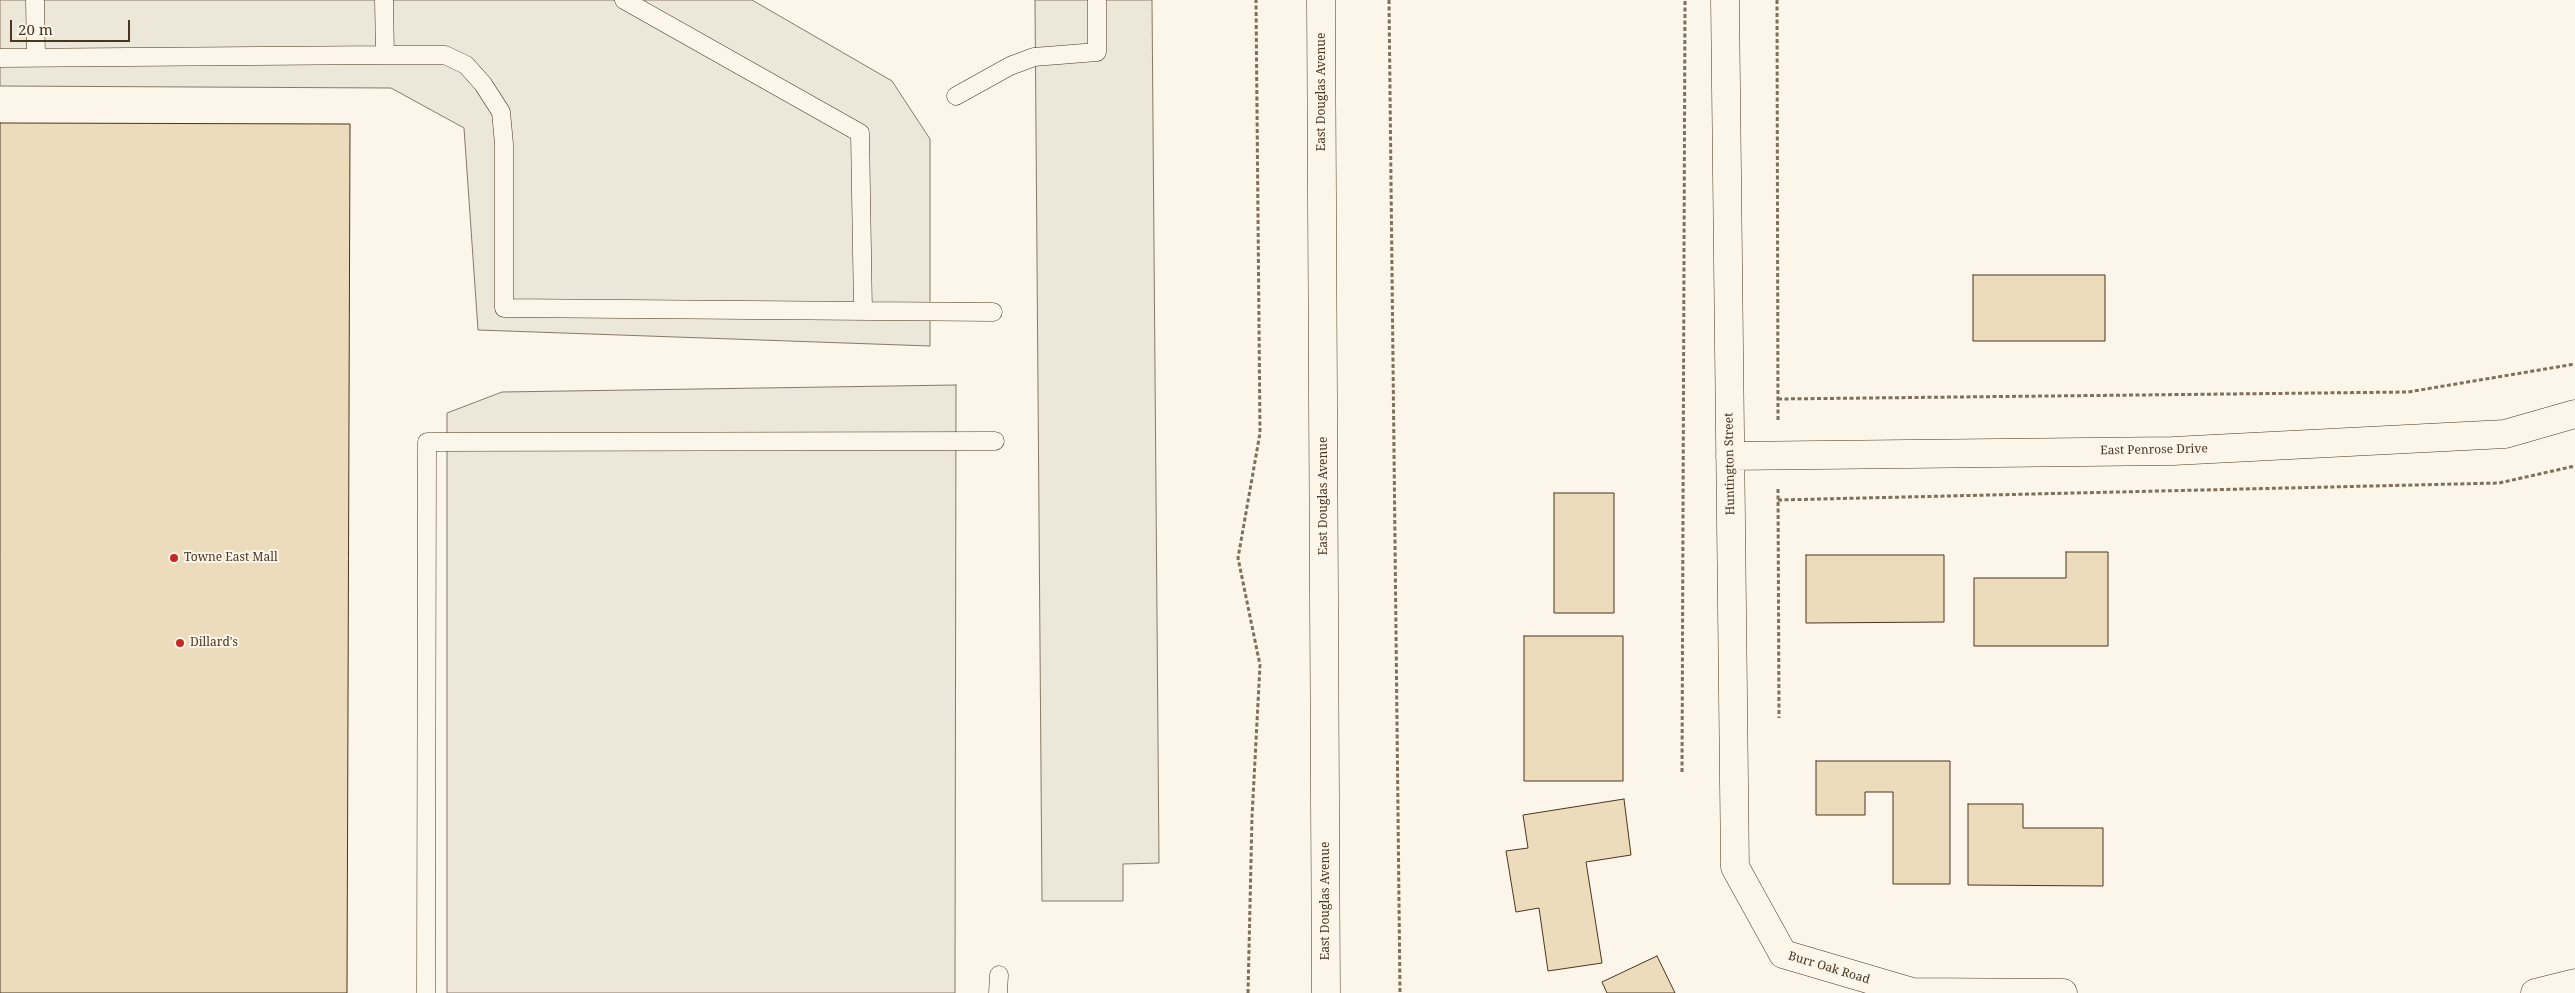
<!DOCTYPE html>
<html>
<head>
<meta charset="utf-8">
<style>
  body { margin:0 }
  #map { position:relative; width:2575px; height:993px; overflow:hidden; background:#fbf6e9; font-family:"Noto Serif",serif }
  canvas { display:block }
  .scale { position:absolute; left:10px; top:20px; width:120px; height:22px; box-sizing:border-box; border:2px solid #4a3520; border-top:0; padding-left:6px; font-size:15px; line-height:18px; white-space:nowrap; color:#4a3520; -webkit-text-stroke:4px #fbf6e9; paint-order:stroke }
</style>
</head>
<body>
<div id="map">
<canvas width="2575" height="993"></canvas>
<div class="scale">20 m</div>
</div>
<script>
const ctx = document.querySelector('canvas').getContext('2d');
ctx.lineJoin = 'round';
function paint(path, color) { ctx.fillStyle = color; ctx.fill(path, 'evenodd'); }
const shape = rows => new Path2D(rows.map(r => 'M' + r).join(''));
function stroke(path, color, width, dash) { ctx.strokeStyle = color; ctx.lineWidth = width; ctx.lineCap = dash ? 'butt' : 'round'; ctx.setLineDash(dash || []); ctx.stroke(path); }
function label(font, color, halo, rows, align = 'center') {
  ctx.font = font + ' "Noto Serif",serif'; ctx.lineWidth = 4; ctx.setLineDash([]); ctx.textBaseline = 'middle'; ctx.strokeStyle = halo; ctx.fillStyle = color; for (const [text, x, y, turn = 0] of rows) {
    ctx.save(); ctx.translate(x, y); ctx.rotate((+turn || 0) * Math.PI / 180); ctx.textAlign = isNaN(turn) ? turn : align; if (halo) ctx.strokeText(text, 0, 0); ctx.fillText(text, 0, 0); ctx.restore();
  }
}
const parking = shape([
  [0,0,752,0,892,81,930,139,930,346,478,330,464,128,391,88,0,86,0,0],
  [1035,0,1152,0,1159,863,1123,864,1123,901,1042,901,1035,0],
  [956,385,955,993,447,993,447,413,502,392,956,385]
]);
paint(parking, '#ede7d9');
stroke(parking, '#887966', 1);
const building = shape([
  [0,123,350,124,347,993,0,993,0,123],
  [1973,275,2105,275,2105,341,1973,341,1973,275],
  [1554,493,1614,493,1614,613,1554,613,1554,493],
  [2066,552,2108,552,2108,646,1974,646,1974,578,2066,578,2066,552],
  [1806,555,1944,555,1944,622,1806,623,1806,555],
  [1524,636,1623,636,1623,781,1524,781,1524,636],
  [1816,761,1950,761,1950,884,1893,884,1893,792,1865,792,1865,815,1816,815,1816,761],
  [1624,799,1631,855,1586,862,1602,963,1548,971,1539,908,1516,912,1506,851,1528,848,1523,815,1624,799],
  [1968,804,2023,804,2023,828,2103,828,2103,886,1968,885,1968,804],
  [1657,956,1675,993,1607,993,1602,982,1657,956]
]);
paint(building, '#ecdcbc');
stroke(building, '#4a3520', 1);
const lane = shape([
  [35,0,36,57],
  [624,0,860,133,863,311],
  [385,55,445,55,466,65,483,84,501,112,504,144,504,308,993,312],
  [0,58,385,55,384,0],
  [956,96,1010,66,1034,57,1097,52,1097,0],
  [426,993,427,442,995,441],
  [998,993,999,975]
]);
const street = shape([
  [1725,0,1735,867,1783,954,1912,992,2063,993],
  [1730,456,2173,451,2505,434,2575,414],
  [2535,993,2575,983]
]);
const secondary = shape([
  [1321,0,1326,993]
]);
stroke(lane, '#4a3520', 19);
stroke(street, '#4a3520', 29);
stroke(secondary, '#4a3520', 29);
stroke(shape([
  [1389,0,1400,993],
  [1777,0,1778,420],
  [1778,399,2408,392,2575,364],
  [1778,489,1779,718],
  [1778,500,2499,483,2575,466],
  [1682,772,1685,0],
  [1248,993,1252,817,1260,665,1238,558,1260,433,1256,0]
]), '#7f6f5c', 3, [4, 2.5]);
stroke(lane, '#fbf6e9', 18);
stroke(street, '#fbf6e9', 28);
stroke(secondary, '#fbf6e9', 28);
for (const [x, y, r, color] of [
  [174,558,5,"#c62828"],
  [180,643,5,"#c62828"]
]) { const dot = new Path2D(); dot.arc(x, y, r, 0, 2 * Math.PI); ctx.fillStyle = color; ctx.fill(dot); stroke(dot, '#fbf6e9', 2); }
label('12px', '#4a3520', '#fbf6e9', [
  ["East Douglas Avenue",1322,92,-90],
  ["East Penrose Drive",2154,450,-1],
  ["Huntington Street",1730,464,-91],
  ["East Douglas Avenue",1324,496,-90],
  ["East Douglas Avenue",1326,901,-90],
  ["Burr Oak Road",1829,968,17]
]);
label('12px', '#4a3520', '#fbf6e9', [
  ["Towne East Mall",184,558],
  ["Dillard's",190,643]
], 'left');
</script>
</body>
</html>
